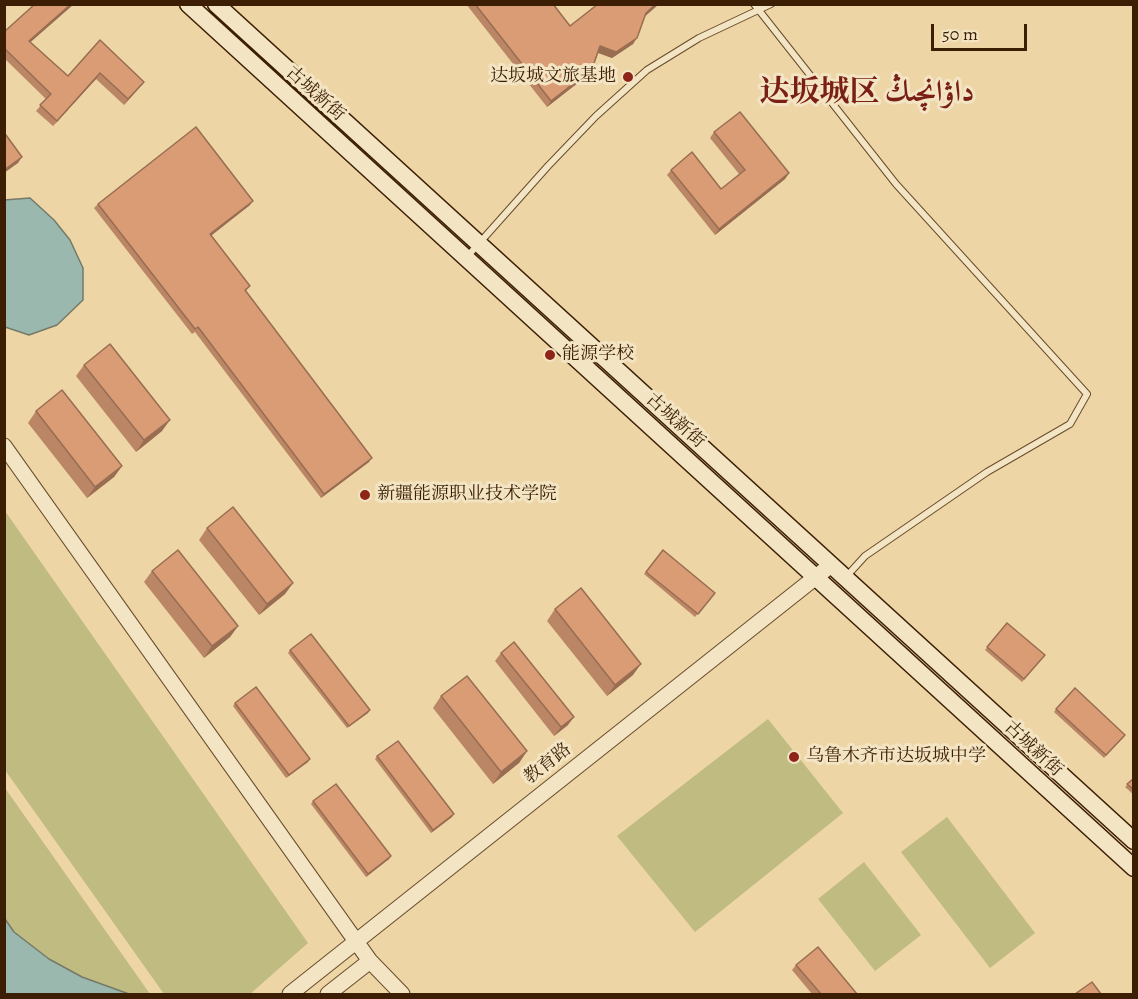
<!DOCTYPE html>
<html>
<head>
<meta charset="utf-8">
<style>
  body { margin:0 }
  #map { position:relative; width:1138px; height:999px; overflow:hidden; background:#edd5a5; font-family:Alegreya,serif }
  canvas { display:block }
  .frame { position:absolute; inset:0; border:6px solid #3b1e03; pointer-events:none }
  .scale { position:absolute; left:931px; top:24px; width:96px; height:27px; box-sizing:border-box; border:3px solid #3b1e03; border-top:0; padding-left:8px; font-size:18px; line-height:21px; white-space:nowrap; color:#3b1e03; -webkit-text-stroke:4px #f3e4c4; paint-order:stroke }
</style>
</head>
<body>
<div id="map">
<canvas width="1138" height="999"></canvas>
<div class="frame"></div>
<div class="scale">50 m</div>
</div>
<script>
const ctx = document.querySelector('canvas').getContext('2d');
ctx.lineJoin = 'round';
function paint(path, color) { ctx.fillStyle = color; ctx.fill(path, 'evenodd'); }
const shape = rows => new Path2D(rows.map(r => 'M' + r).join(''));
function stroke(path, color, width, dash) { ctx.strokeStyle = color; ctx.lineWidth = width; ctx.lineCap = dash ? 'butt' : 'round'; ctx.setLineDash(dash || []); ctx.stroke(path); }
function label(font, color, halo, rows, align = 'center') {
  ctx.font = font + ' Alegreya,Amiri,"Noto Serif SC",serif'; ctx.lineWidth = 6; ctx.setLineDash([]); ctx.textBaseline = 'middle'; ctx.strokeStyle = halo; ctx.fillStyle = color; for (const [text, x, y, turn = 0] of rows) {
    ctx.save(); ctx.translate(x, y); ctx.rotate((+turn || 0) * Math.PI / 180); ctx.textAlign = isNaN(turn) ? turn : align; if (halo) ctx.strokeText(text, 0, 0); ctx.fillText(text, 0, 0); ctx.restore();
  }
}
paint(shape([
  [5,511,308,943,250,994,164,994,5,770],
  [768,719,843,813,695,932,617,836],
  [5,788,150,994,5,994],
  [947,817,1035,933,990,968,901,852],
  [864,862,921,935,875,971,818,899]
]), '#c0bb81');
const water = shape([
  [30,198,54,220,70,240,83,268,83,300,57,325,29,335,5,327,4,200,30,198],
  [5,919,14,932,49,959,82,977,129,994,5,994,5,919]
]);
paint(water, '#9ab8ad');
stroke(water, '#747a69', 1.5);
const service = shape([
  [754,4,896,184,1087,394,1070,424,987,472,865,556,845,578],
  [466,258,548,166,596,116,647,70,699,38,771,4]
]);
const tertiary = shape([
  [4,446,370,961,402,994],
  [290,994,831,565],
  [328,994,370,961]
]);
const secondary = shape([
  [188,4,1134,868],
  [216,4,1134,841]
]);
stroke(service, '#684c2c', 8);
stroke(tertiary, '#684c2c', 17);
stroke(secondary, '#3b1e03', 19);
stroke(service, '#f3e4c4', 6);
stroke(tertiary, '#f3e4c4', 15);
stroke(secondary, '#f3e4c4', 16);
paint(shape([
  [74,4,30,42,68,76,100,40,144,82,139,88,124,105,96,79,53,126,36,111,46,99,4,58,4,32],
  [466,4,553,4,570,26,598,4,659,4,645,16,633,44,612,58,598,53,592,69,588,75,547,107],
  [714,132,789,173,785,179,715,235,667,175,671,170,721,189,739,174,710,138],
  [98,204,250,205,211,235,250,286,246,291,369,462,321,498,195,332,192,334,94,208],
  [84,365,162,431,136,452,76,376],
  [36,411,122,466,114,477,87,498,28,423],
  [207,528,293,583,285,594,259,615,199,540],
  [663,550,715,593,695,617,644,574],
  [152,571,238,626,230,637,204,658,144,582],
  [555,609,633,675,607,696,547,621],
  [1007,623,1045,655,1022,682,985,650],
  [290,650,368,713,347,728,288,653],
  [501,653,568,725,554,736,495,661],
  [441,696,527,751,519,763,493,784,433,708],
  [235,703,308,762,286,778,233,706],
  [1056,709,1123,738,1104,758,1054,712],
  [377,756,452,817,431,833,375,759],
  [1134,778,1134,795,1125,787],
  [313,801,391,856,389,859,366,877,311,804],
  [796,965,857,994,812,994,792,970]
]), '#bb8665');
paint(shape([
  [71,4,74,4,25,47,29,41],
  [656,4,659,4,642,19,646,13],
  [637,38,633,44,612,58,596,52,600,46],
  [592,69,588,75,547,107,551,101],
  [100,73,96,79,53,126,57,121],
  [144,82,139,88,124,105,128,99],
  [22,157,18,163,4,173,4,170],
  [789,173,785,179,715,235,719,229],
  [253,201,250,205,207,239,210,234],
  [170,420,162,431,136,452,144,440],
  [372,458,369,462,321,498,324,494],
  [122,466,114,477,87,498,95,487],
  [293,583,285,594,259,615,267,604],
  [238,626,230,637,204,658,212,646],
  [641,664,633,675,607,696,615,685],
  [370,710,368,713,347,728,349,726],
  [574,717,568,725,554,736,561,727],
  [527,751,519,763,493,784,501,772],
  [310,759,308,762,286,778,289,775],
  [454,814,452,817,431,833,433,830],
  [391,856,389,859,366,877,368,874]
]), '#986d52');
const building = shape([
  [35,4,71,4,29,41,68,76,100,40,144,82,128,99,100,73,57,121,40,105,51,94,4,48,4,32,35,4],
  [475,4,553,4,570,26,598,4,656,4,646,13,637,38,616,52,600,46,592,69,551,101,475,4],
  [740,112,789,173,719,229,671,170,692,152,721,189,745,170,714,132,740,112],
  [196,127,253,201,210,234,250,286,245,290,372,458,324,494,198,327,195,329,98,204,196,127],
  [6,135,22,157,4,170,4,136,6,135],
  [110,344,170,420,144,440,84,365,110,344],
  [62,390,122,466,95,487,36,411,62,390],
  [233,507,293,583,267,604,207,528,233,507],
  [178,550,238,626,212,646,152,571,178,550],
  [663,550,715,593,698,614,646,572,663,550],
  [581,588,641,664,615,685,555,609,581,588],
  [1007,623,1045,655,1024,679,987,647,1007,623],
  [311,634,370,710,349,726,290,650,311,634],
  [514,642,574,717,561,727,501,653,514,642],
  [467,676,527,751,501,772,441,696,467,676],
  [256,687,310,759,289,775,235,703,256,687],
  [1075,688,1125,735,1106,755,1056,709,1075,688],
  [398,741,454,814,433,830,377,756,398,741],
  [1134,778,1134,790,1127,784,1134,778],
  [336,784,391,856,368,874,313,801,336,784],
  [818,947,857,994,821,994,796,965,818,947],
  [1092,982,1101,994,1075,994,1092,982]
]);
paint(building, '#d99c75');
stroke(building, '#986d52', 1.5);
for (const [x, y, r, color] of [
  [628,77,6,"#8f2418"],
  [550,355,6,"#8f2418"],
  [365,495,6,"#8f2418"],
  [794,757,6,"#8f2418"]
]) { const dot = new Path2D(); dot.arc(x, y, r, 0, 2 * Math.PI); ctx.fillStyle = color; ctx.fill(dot); stroke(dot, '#f3e4c4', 2); }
label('18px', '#3b1e03', '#f3e4c4', [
  ["达坂城文旅基地",616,77,"right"],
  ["能源学校",562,355],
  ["新疆能源职业技术学院",377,495],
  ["乌鲁木齐市达坂城中学",806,757]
], 'left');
label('18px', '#3b1e03', '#f3e4c4', [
  ["古城新街",315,94,42],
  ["古城新街",675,421,42],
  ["古城新街",1033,749,43],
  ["教育路",548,764,-38]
]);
label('bold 30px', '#7a1f14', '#f3e4c4', [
  ["达坂城区 داۋانچىڭ",867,94]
]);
</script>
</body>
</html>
